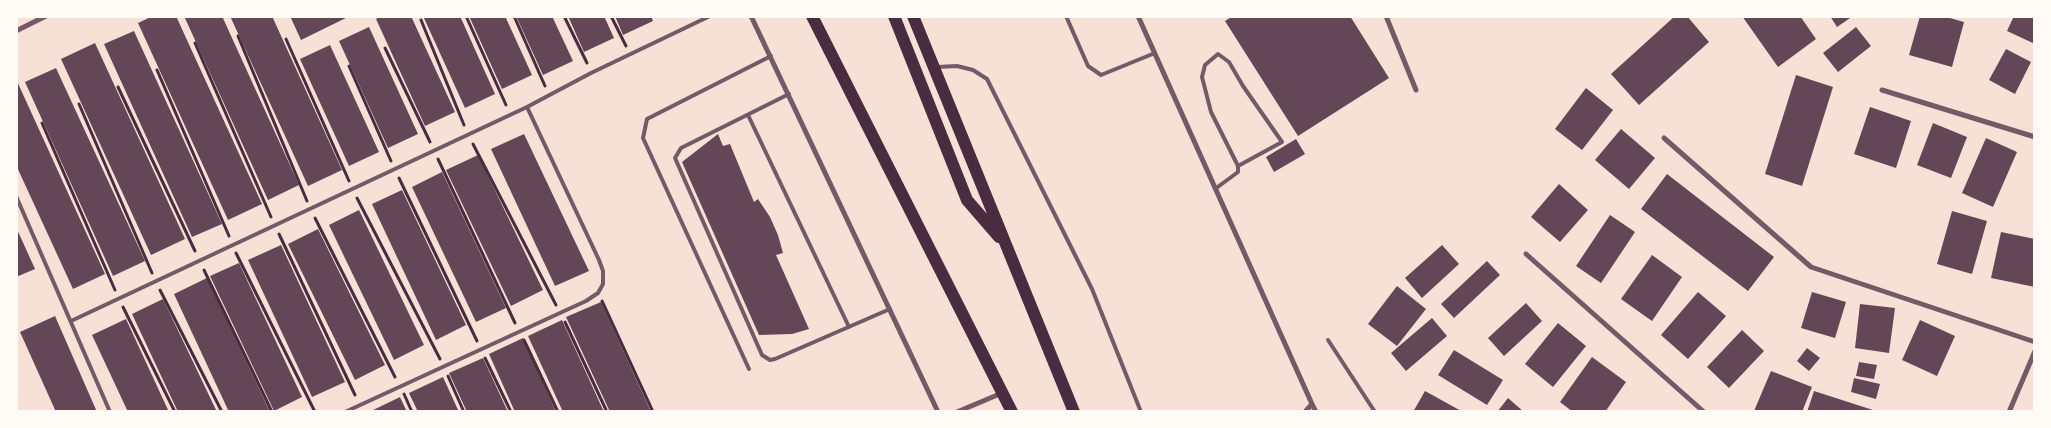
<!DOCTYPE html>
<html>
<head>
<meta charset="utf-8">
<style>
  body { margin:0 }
  #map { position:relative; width:2051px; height:428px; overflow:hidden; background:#f7e1d7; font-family:"Alegreya Sans",sans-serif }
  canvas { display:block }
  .frame { position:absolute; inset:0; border:18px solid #fffaf5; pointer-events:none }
</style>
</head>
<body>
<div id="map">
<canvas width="2051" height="428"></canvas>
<div class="frame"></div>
</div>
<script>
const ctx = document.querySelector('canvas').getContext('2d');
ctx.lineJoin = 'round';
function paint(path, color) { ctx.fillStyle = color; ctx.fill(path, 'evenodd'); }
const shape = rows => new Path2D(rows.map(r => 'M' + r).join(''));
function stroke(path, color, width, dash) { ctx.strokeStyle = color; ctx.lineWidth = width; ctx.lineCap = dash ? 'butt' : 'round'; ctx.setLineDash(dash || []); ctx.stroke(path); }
paint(shape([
  [153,16,176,16,262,204,228,220,138,23],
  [184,16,222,16,299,185,268,200],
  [230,16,272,16,342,170,308,186],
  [290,16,350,16,301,40],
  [382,16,411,16,455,112,425,126,376,19],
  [423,16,460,16,495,94,465,108],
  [469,16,505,16,532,75,502,89],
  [516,16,552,16,573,61,543,75],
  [568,16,604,16,614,38,584,52],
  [615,16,651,16,653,21,623,35],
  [1233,16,1350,16,1389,78,1298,136,1225,21],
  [1675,16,1687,16,1709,42,1639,105,1611,74],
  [1742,16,1800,16,1816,39,1778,67],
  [1830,16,1853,16,1837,27],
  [1920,16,1943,16,1964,22,1952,67,1909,55],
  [2014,16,2035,16,2035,44,2007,31],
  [369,27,418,134,388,148,339,41],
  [1856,27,1871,46,1838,72,1823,53],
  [134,31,222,224,192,237,104,44],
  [95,43,185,239,151,255,61,59],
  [330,45,379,152,349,166,300,59],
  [2006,49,2031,62,2015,94,1989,80],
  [56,68,145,261,113,276,25,82],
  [1796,75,1833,87,1802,186,1765,174],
  [16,79,105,274,73,289,16,165],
  [1586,88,1613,110,1582,150,1555,129],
  [1870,107,1911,121,1896,168,1854,154],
  [1933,123,1967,137,1951,178,1917,165],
  [1621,129,1655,158,1629,189,1595,160],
  [524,134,589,271,555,286,491,149],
  [718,134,723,146,730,144,754,202,758,199,770,217,778,235,783,253,776,255,809,329,792,334,759,335,682,162],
  [1986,138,2017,152,1993,207,1962,193],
  [1296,139,1305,154,1274,172,1266,157],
  [478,155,543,290,511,306,446,170],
  [442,172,506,308,476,322,412,187],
  [1667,174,1774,257,1748,291,1641,209],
  [1559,184,1588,210,1560,242,1531,217],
  [402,190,466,325,436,340,372,204],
  [359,210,424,345,394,360,329,225],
  [1952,211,1987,221,1972,274,1937,264],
  [1610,215,1635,232,1601,283,1576,266],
  [16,227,35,269,16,277],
  [318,229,385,365,355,380,288,244],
  [2001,232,2035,239,2035,287,1991,278],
  [281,245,345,382,312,397,248,260],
  [1442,245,1459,264,1422,298,1405,278],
  [1652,255,1682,277,1652,321,1621,299],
  [1487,261,1500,275,1454,318,1441,304],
  [239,263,302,397,274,411,210,276],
  [207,278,270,412,229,412,174,294],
  [1397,286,1426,309,1397,346,1368,324],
  [1698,292,1726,316,1688,359,1661,335],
  [1812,292,1846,302,1835,338,1801,328],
  [163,299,217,412,178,412,132,314],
  [601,302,651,412,610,412,566,317],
  [1526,303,1542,321,1504,356,1488,338],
  [1860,304,1895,308,1889,353,1855,348],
  [55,316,97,412,56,412,20,332],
  [1432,318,1447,336,1406,371,1391,353],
  [126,319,169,412,128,412,92,335],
  [562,320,604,412,563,412,528,336],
  [1920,320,1955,336,1937,376,1902,360],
  [1558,323,1586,346,1553,387,1525,364],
  [1742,330,1764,351,1729,388,1707,367],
  [523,338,556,412,515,412,489,354],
  [1807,348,1820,358,1809,371,1797,361],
  [1454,350,1503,380,1487,405,1438,375],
  [1592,357,1626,382,1605,412,1573,412,1560,402],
  [483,358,508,412,467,412,449,373],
  [1859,362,1877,365,1874,379,1856,376],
  [1771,371,1812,387,1802,412,1754,411],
  [443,377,459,412,418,412,409,393],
  [1854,378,1880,384,1876,399,1851,392],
  [1425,391,1463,412,1413,412],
  [1814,391,1876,411,1876,412,1807,412],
  [400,397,407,412,369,412],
  [1508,398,1524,412,1497,412]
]), '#644757');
stroke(shape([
  [466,16,506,105],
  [514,16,545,86],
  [564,16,587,63],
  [611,16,626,46],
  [421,20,464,125],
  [238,36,307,201],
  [286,39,349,181],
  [195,43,271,217],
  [385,48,430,142],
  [349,66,391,161],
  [157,70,229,236],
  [118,87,195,251],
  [79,104,152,273],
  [42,123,115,290],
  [473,144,556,305],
  [438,159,515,323],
  [399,178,477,341],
  [357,198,440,359],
  [315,218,395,377],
  [279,234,355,395],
  [236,253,315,412],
  [204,270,272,412],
  [160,290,222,412],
  [602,301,653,412],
  [123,307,175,412],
  [565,322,607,412],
  [524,340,558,412],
  [485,358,511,412],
  [448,376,464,412],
  [404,394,412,412]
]), '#4a2c40', 3);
stroke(shape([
  [1066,16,1088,66,1101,75,1155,53],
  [937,67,957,66,973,70,987,79,1092,289,1141,412],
  [789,94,681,148,675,158,762,355,770,360,775,359,890,309],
  [748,115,849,327],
  [1215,189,1238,172,1238,166,1211,112,1202,77,1205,65,1218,54,1229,62,1243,86,1282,142,1238,166],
  [16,196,110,412],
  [71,321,527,107,591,73,710,16],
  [1328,340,1375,412],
  [749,369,643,138,647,119,771,56],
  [345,412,586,301,598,293,603,284,603,271,599,260,527,107]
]), '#755966', 4);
stroke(shape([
  [751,16,938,412],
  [1138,16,1312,404,1305,412],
  [1386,16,1416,90],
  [16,31,46,16],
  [1882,90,2035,137],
  [1664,138,1811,267,2035,342],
  [1526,254,1704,412],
  [1312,404,1316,412],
  [957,412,1002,393],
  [2009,412,2035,351]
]), '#755966', 5);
stroke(shape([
  [812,16,1012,412],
  [894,16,967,200,999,237],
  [913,16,1074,412]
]), '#4a2c40', 12);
</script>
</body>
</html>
